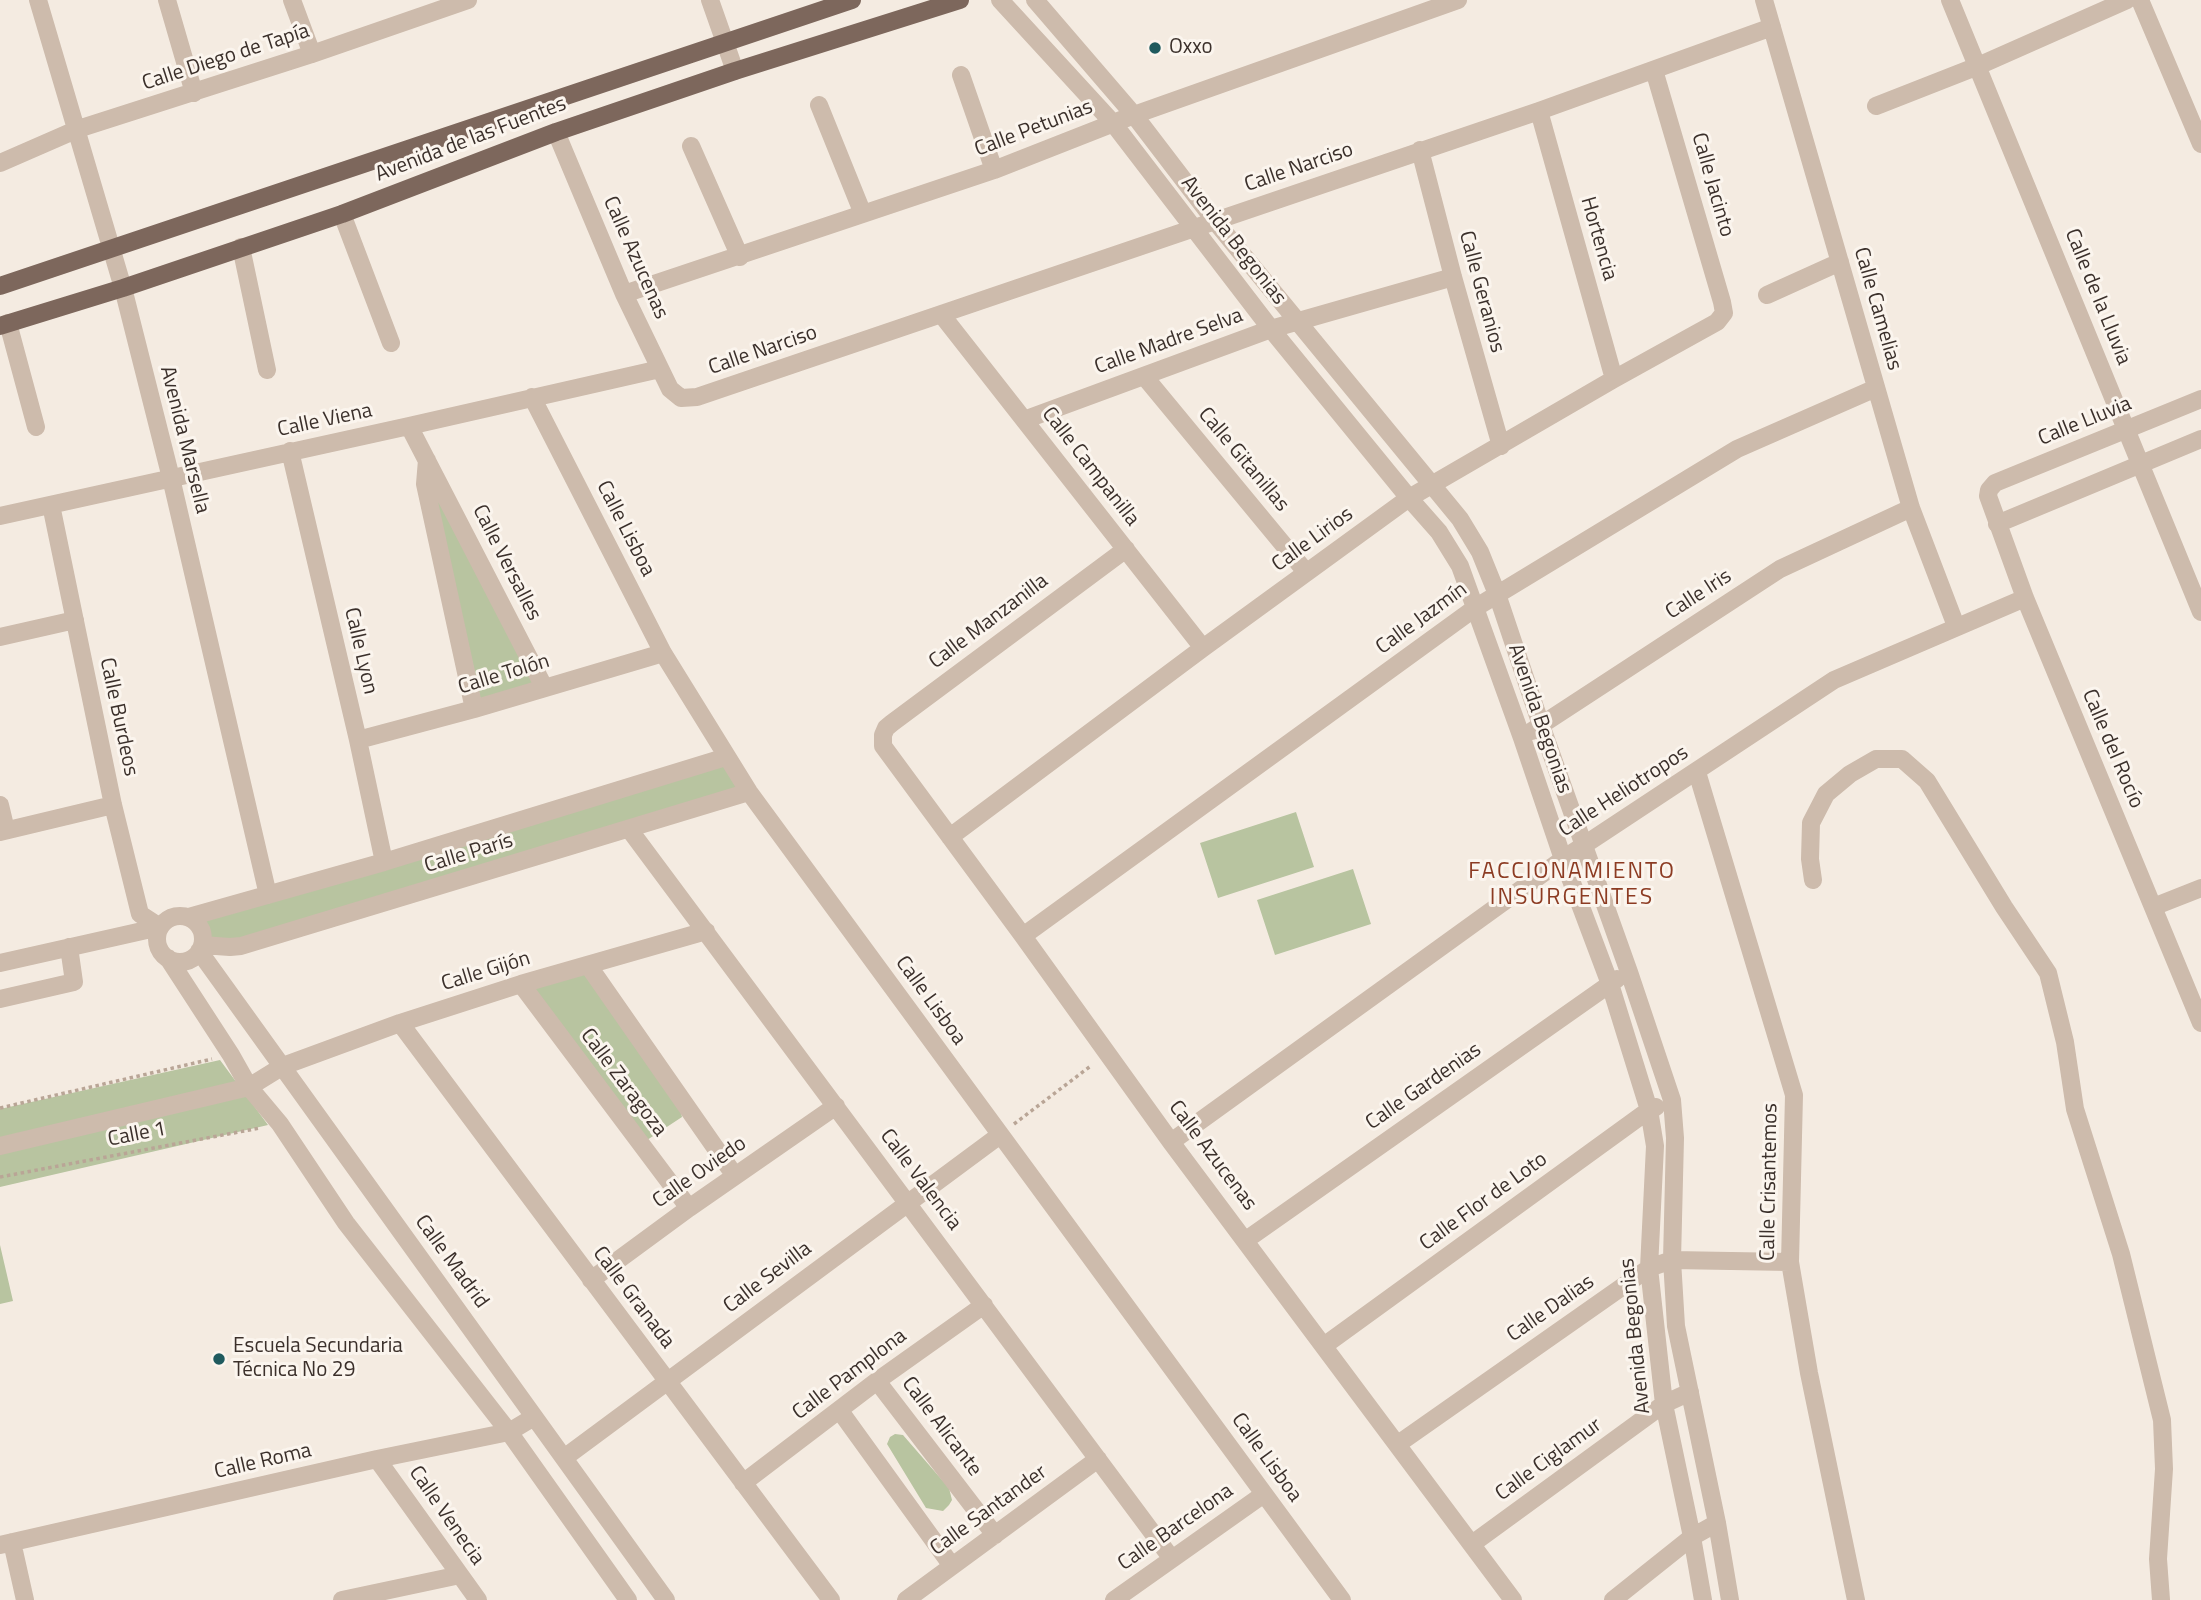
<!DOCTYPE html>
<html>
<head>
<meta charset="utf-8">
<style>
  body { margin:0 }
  canvas { display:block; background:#f4ebe1 }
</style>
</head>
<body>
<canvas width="2201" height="1600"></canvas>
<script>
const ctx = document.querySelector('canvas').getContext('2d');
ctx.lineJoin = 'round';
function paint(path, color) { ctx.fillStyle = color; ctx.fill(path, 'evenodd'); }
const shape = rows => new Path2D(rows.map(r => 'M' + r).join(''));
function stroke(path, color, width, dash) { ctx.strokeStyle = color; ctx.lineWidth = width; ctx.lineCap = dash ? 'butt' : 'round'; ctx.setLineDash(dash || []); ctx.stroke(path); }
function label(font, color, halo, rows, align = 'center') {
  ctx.font = font + ' "Titillium Web",sans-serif'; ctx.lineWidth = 6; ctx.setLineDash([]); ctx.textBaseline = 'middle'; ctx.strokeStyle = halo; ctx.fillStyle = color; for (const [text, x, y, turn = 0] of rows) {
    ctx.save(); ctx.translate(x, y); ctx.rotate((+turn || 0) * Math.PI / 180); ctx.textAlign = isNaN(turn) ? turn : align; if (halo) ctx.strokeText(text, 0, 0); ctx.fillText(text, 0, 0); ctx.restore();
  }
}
paint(shape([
  [433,485,536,683,481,701],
  [726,757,749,792,217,946,197,924,268,895],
  [1296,812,1314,867,1218,898,1200,843],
  [1353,869,1371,924,1275,955,1257,900],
  [587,966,678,1099,682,1117,641,1144,524,986],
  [220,1060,268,1125,0,1187,0,1109],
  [0,1245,13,1301,0,1304],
  [895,1434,903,1435,949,1488,952,1500,949,1505,943,1511,926,1508,887,1444,890,1437]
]), '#b8c4a0');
stroke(shape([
  [0,1108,212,1059],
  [1014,1124,1092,1065],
  [0,1177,260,1128]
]), '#b9a596', 3.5, [3.5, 3.5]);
stroke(shape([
  [38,0,123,288,171,478,268,895],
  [167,0,194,93],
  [292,0,312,54],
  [710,0,735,71],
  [1000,0,1113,123,1271,329,1409,498,1439,532,1460,566,1522,738,1563,859,1610,984,1649,1110,1655,1146,1649,1268,1664,1404,1692,1537,1703,1600],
  [1035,0,1134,115,1215,221,1460,519,1480,552,1497,594,1541,725,1629,972,1672,1100,1675,1138,1672,1260,1676,1326,1717,1523,1730,1600],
  [1764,0,1911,508,1956,626],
  [1950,0,2201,612],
  [2140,0,2201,144],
  [961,75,994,170],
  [819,105,863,214],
  [1876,106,1978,66,2127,0],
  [1539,111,1614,379],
  [556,132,624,294,670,389,681,398,697,397,1539,111,1772,27],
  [691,146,740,257],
  [1420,150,1453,277,1501,446],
  [0,163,78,129,312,54,468,0],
  [342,214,391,343],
  [241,247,267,370],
  [624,294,994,170,1134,115,1458,0],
  [1767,295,1840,262],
  [941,314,1203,648],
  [8,323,36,427],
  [1144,376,1306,572],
  [532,397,663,653,749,792,1342,1600],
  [2201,399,1995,483,1989,490,1988,496,2025,598,2201,1023],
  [1024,420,1271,329,1453,277],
  [409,426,544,687],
  [290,451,358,740,384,862],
  [427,460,425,484,474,709],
  [51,505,113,805,140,914,160,927],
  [0,516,409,426,660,369],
  [1997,524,2201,439],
  [1126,549,892,723,886,728,883,735,883,746,1023,936,1171,1142,1513,1600],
  [0,637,75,620],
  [1532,731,1780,569,1911,508],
  [358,740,474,709,663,653],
  [1697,772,1794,1095,1790,1262,1809,1373,1856,1600],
  [0,805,6,830],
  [629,829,1172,1559],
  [0,832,113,805],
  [950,837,1203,648,1409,498,1614,379,1717,322,1724,313,1722,302,1654,70],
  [1813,880,1810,859,1811,823,1826,794,1850,774,1876,759,1902,759,1927,781,2004,907,2048,973,2065,1042,2075,1109,2121,1254,2162,1420,2164,1469,2158,1559,2161,1600],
  [2153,907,2201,888],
  '157 939a23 23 0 1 1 46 0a23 23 0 1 1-46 0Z',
  [189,917,384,862,726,757],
  [1023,936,1475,608,1737,449,1876,388],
  [202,945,230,947,241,946,749,792],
  [199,951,666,1600],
  [168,958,231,1055,249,1087,280,1124,346,1223,509,1432,628,1600],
  [0,963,160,927],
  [588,965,735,1176],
  [521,984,689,1208],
  [0,999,74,982,69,947],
  [400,1023,831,1600],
  [1171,1142,1563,859,1834,680,2025,598],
  [0,1146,249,1087,283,1066,400,1023,521,984,706,931],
  [1246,1240,1617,979],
  [591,1280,689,1208,836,1106],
  [1325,1345,1649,1110,1656,1107],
  [877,1381,995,1535],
  [840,1411,952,1566],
  [1398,1444,1649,1268,1672,1260,1790,1262],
  [564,1458,1000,1135],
  [377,1459,478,1600],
  [743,1483,877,1381,984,1305],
  [12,1542,25,1600],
  [1472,1544,1664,1404,1690,1392],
  [0,1545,377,1459,509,1432,534,1417],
  [342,1600,460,1575],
  [906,1600,1098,1459],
  [1114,1600,1264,1494],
  [1613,1600,1692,1537,1717,1523]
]), '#cdbbac', 18);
stroke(shape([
  [0,286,852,0],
  [0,326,123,288,342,214,556,132,735,71,960,0]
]), '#7d675c', 18);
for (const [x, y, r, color] of [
  [1155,48,7,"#1f5a5e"],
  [219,1359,7,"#1f5a5e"]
]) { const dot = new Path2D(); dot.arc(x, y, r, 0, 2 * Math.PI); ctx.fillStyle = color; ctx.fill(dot); stroke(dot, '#fbf5ee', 2.5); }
label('21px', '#3b302b', '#fbf5ee', [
  ["Oxxo",1169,48],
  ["Escuela Secundaria",233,1347],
  ["Técnica No 29",233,1371]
], 'left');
label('21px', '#3b302b', '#fbf5ee', [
  ["Calle Diego de Tapía",226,58,-18],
  ["Calle Petunias",1034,129,-21],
  ["Avenida de las Fuentes",471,140,-21],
  ["Calle Narciso",1299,168,-19],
  ["Calle Jacinto",1712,185,74],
  ["Hortencia",1598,239,74],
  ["Avenida Begonias",1233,241,52],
  ["Calle Azucenas",635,258,66],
  ["Calle Geranios",1481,292,75],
  ["Calle de la Lluvia",2097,297,68],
  ["Calle Camelias",1877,309,74],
  ["Calle Madre Selva",1169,342,-20],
  ["Calle Narciso",763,351,-19],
  ["Calle Viena",325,421,-12],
  ["Calle Lluvia",2085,422,-22],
  ["Avenida Marsella",184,440,76],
  ["Calle Gitanillas",1243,460,50],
  ["Calle Campanilla",1090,467,52],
  ["Calle Lisboa",625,529,63],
  ["Calle Lirios",1313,540,-36],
  ["Calle Versalles",506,563,63],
  ["Calle Iris",1699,595,-33],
  ["Calle Jazmín",1422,619,-36],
  ["Calle Manzanilla",989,622,-37],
  ["Calle Lyon",360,651,77],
  ["Calle Tolón",504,675,-17],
  ["Calle Burdeos",118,717,78],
  ["Avenida Begonias",1539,719,71],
  ["Calle del Rocío",2112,749,67],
  ["Calle Heliotropos",1624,792,-33],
  ["Calle París",469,854,-17],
  ["Calle Gijón",486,972,-17],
  ["Calle Lisboa",930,1001,54],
  ["Calle Zaragoza",623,1083,53],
  ["Calle Gardenias",1424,1087,-35],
  ["Calle 1",137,1135,-11],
  ["Calle Azucenas",1212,1156,53],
  ["Calle Oviedo",700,1173,-35],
  ["Calle Valencia",920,1180,53],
  ["Calle Crisantemos",1770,1182,-89],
  ["Calle Flor de Loto",1484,1202,-36],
  ["Calle Madrid",451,1262,54],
  ["Calle Sevilla",768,1278,-37],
  ["Calle Granada",633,1298,53],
  ["Calle Dalias",1551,1309,-35],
  ["Avenida Begonias",1636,1336,-96],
  ["Calle Pamplona",850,1375,-37],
  ["Calle Alicante",941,1427,53],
  ["Calle Lisboa",1266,1458,54],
  ["Calle Ciglamur",1549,1460,-36],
  ["Calle Roma",263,1462,-13],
  ["Calle Santander",989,1511,-36],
  ["Calle Venecia",446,1516,55],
  ["Calle Barcelona",1176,1528,-35]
]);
ctx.letterSpacing = '2px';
label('23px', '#8c3b22', '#fbf5ee', [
  ["FACCIONAMIENTO",1572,872],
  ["INSURGENTES",1572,898]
]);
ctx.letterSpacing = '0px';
</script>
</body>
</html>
